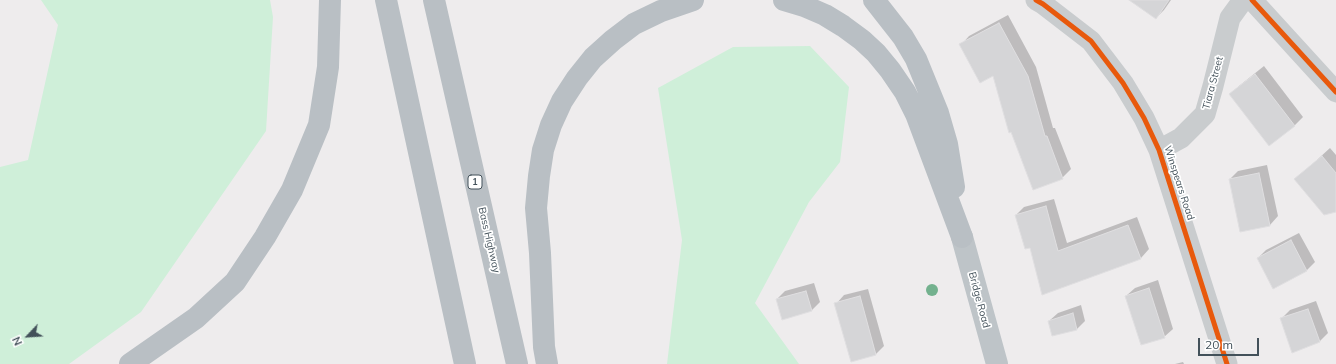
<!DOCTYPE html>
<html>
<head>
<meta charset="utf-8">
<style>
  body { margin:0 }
  #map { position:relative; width:1336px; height:364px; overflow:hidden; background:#eeeced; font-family:Mulish,sans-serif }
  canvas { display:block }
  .north { position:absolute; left:8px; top:316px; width:40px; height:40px; -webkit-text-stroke:3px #fff; paint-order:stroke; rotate:245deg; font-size:11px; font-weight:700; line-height:16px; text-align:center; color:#43515a }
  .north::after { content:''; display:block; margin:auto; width:14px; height:18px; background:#43515a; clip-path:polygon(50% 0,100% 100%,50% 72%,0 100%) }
  .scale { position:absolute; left:1198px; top:338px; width:61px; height:18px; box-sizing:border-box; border:2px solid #43515a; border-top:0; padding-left:5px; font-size:12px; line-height:14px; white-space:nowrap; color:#43515a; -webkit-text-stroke:3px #fff; paint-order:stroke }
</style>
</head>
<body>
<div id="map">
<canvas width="1336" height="364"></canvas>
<div class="north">N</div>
<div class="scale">20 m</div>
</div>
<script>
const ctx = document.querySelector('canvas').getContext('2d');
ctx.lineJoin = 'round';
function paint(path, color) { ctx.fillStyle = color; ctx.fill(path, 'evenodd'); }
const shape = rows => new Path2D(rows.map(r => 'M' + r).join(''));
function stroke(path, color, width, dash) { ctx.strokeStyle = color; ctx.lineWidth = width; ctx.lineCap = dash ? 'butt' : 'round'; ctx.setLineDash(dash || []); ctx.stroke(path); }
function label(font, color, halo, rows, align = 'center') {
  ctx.font = font + ' Mulish,sans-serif'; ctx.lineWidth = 3.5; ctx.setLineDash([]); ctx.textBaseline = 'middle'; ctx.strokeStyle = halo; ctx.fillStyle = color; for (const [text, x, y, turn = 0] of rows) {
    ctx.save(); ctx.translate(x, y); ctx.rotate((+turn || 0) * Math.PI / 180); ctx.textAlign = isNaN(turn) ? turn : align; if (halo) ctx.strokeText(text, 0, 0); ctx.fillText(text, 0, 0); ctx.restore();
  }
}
paint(shape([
  [41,0,270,0,273,17,266,131,141,312,69,364,0,364,0,167,28,160,58,25],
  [810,46,849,87,840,162,809,202,755,303,799,364,667,364,682,240,658,88,733,47]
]), '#cfefd9');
paint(shape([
  [1130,0,1171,0,1164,10,1156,18],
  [1008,15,1036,67,1053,128,1055,128,1071,169,1062,178,993,75,961,45,969,36],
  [1264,66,1303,117,1294,126,1230,94,1239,86],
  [1330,148,1336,155,1336,211,1296,179],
  [1267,165,1278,216,1270,225,1230,179,1238,171],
  [1054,199,1067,243,1137,217,1149,249,1141,258,1043,294,1031,247,1016,215,1024,207],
  [1299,233,1315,262,1306,271,1258,258,1266,250],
  [1158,280,1173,329,1164,337,1126,296,1135,288],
  [814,283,820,302,811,311,777,299,785,291],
  [868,289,884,346,876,354,852,361,836,304,844,295],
  [1316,301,1328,333,1320,341,1281,319,1290,310],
  [1081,305,1085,321,1077,329,1049,321,1058,313],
  [1183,362,1184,364,1175,364]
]), '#0003');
const building = shape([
  [1129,0,1169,0,1156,19,1129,0],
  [999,23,1028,76,1045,136,1047,136,1063,179,1033,190,1011,132,1009,133,993,76,980,83,959,44,999,23],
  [1255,74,1295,126,1269,146,1229,94,1255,74],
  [1322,156,1336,173,1336,212,1324,215,1294,179,1322,156],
  [1259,173,1270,226,1240,232,1229,179,1259,173],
  [1046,206,1058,251,1128,225,1141,259,1042,295,1030,248,1025,249,1015,215,1046,206],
  [1291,240,1307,271,1273,289,1257,258,1291,240],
  [1149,288,1165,338,1141,345,1125,296,1149,288],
  [806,291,812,311,782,320,776,299,806,291],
  [860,296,876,355,851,362,834,303,860,296],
  [1308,309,1320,342,1292,353,1280,318,1308,309],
  [1073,313,1077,330,1052,336,1048,321,1073,313]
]);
paint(building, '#d5d5d7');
stroke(building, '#dfdee0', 1);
stroke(shape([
  [1036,0,1043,4,1091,41,1123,83,1144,118,1159,150,1227,364],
  [1252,0,1336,92],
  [1159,150,1181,138,1205,114,1213,86,1230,18,1243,0]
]), '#c9ccce', 21);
stroke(shape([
  [962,237,997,364]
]), '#bec4c8', 22);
stroke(shape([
  [386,0,465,364],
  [434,0,517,364],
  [784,0,804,6,825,15,843,26,862,40,876,53,890,70,905,92,916,114,962,237],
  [874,0,903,37,916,59,938,113,947,144,954,187],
  [130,364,196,318,235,282,265,237,292,190,319,125,328,67,330,0],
  [547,364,544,347,540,253,536,208,539,176,543,150,551,125,562,101,577,78,593,58,613,40,634,24,661,11,693,0]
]), '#b9bfc4', 22);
stroke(shape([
  [1036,0,1043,4,1091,41,1123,83,1144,118,1159,150,1227,364],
  [1252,0,1336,92]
]), '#e8590c', 5);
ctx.fillStyle = '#73b18e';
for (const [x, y] of [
  [932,290]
]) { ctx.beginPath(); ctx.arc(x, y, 6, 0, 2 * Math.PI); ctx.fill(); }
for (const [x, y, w] of [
  [475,182,14]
]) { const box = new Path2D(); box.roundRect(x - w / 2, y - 7, w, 14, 3); ctx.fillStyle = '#fff'; ctx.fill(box); stroke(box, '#43515a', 1); }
label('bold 9px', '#43515a', null, [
  ["1",475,182]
]);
label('10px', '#43515a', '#fff', [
  ["Tiara Street",1213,83,-75],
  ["Winspears Road",1179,183,72],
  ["Bass Highway",489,240,77],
  ["Bridge Road",979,300,75]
]);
</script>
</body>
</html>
